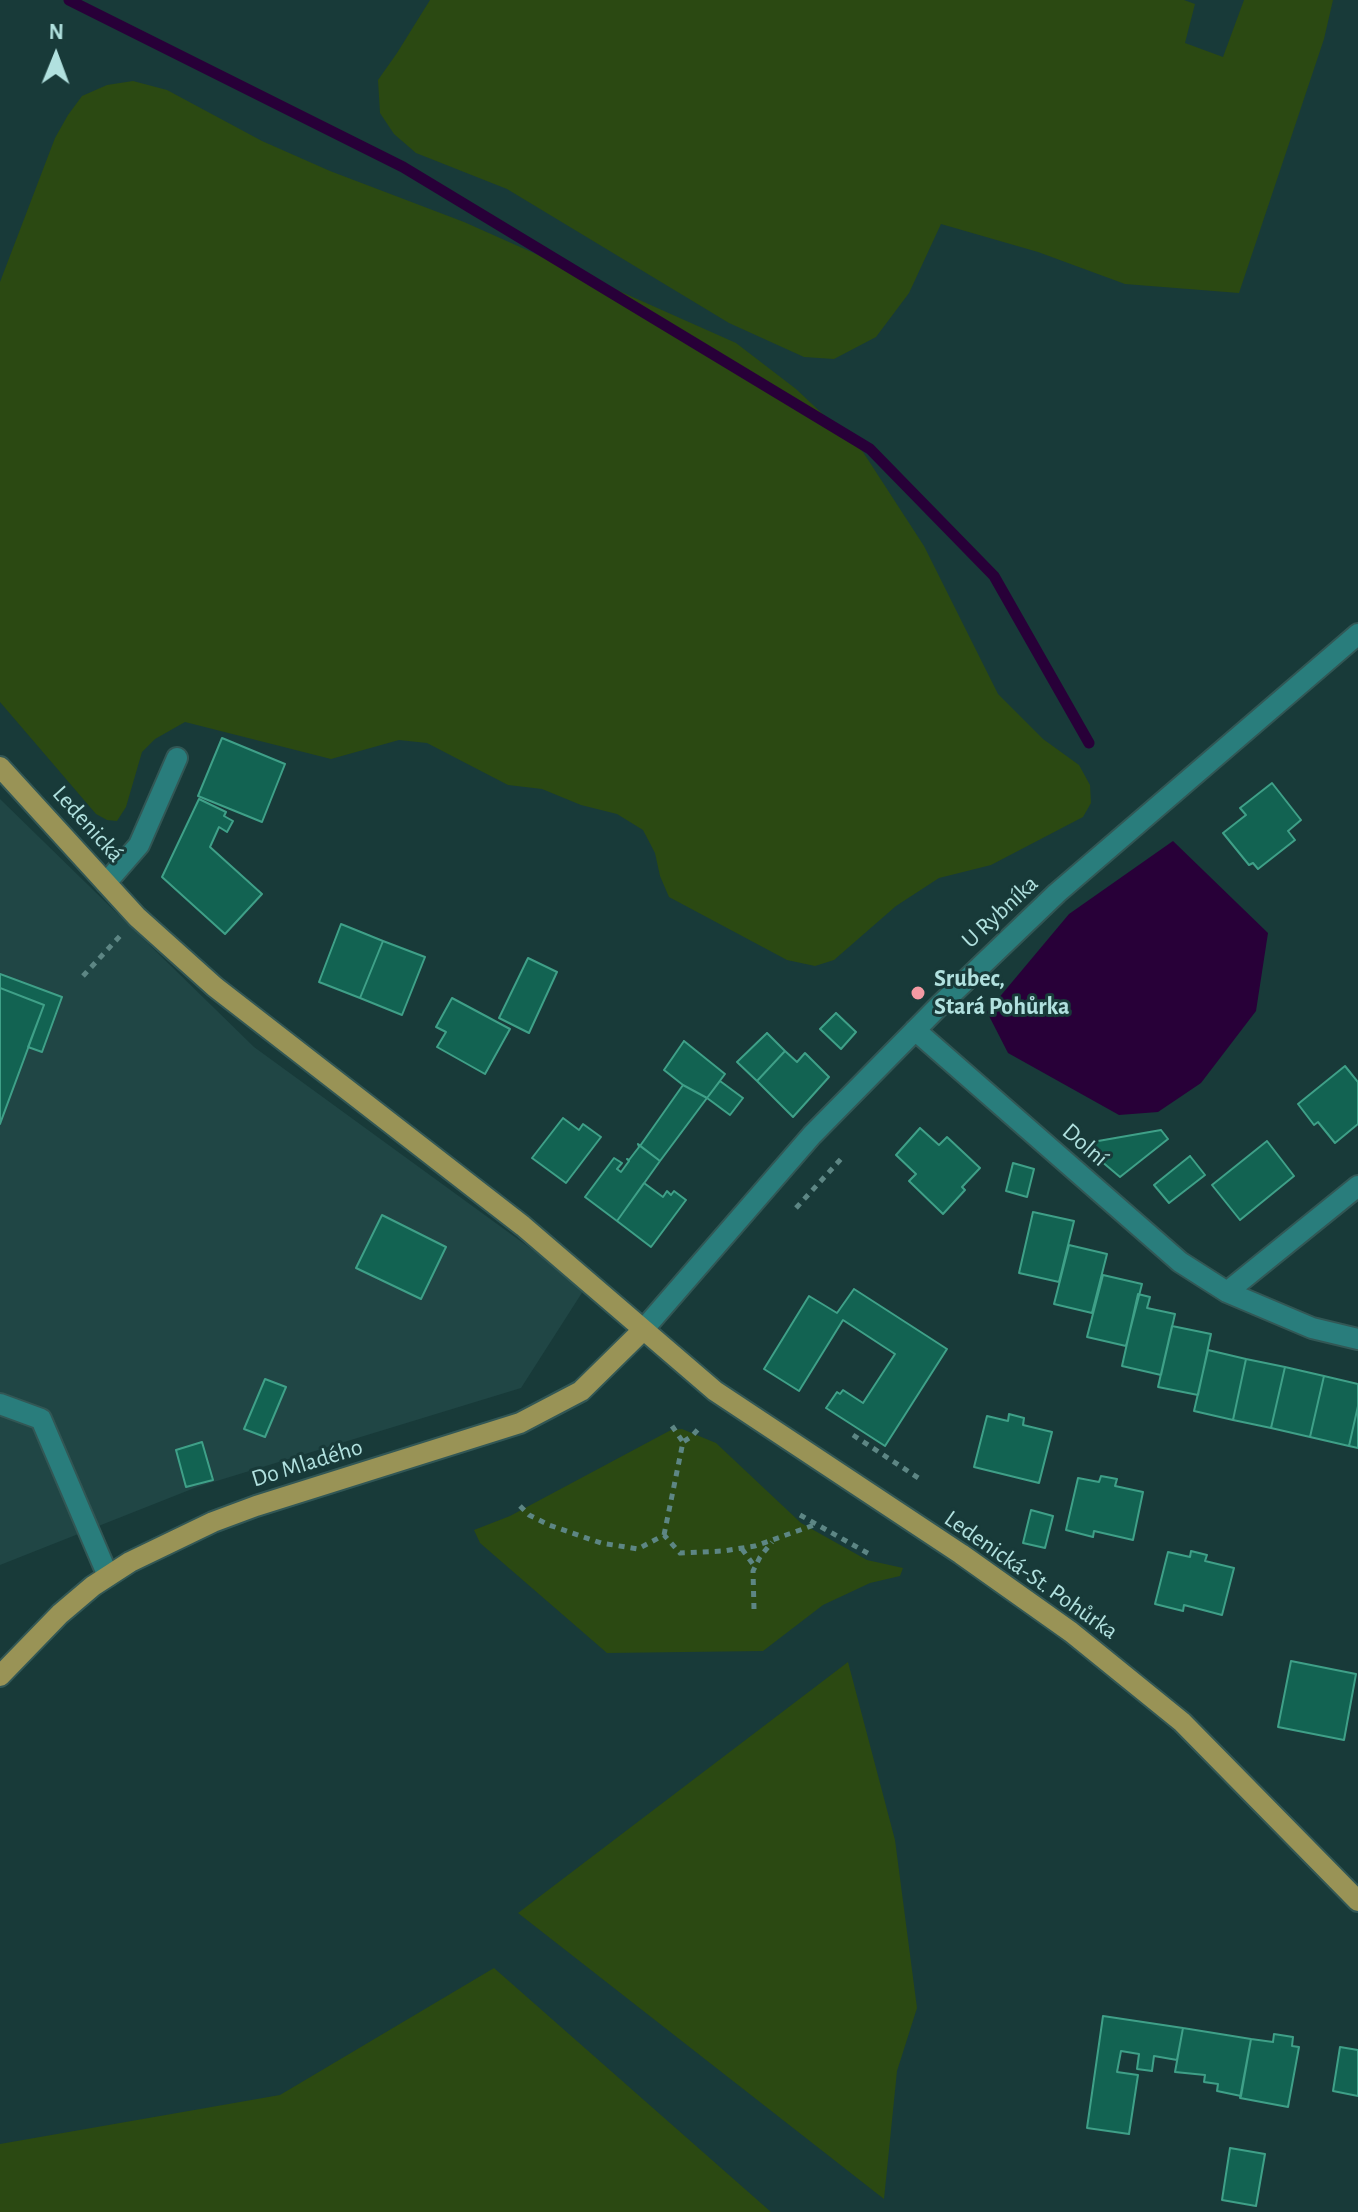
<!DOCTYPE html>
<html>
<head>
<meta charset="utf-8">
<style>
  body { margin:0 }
  #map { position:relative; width:1358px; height:2212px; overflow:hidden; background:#183a39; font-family:"Alegreya Sans",sans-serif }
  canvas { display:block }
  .north { position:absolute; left:16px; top:16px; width:80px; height:80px; -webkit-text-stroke:6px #183a39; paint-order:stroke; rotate:1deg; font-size:22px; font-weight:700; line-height:32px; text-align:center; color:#b1e1df }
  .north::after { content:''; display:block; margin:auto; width:28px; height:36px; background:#b1e1df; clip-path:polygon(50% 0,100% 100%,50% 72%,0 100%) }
</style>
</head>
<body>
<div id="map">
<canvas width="1358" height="2212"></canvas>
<div class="north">N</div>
</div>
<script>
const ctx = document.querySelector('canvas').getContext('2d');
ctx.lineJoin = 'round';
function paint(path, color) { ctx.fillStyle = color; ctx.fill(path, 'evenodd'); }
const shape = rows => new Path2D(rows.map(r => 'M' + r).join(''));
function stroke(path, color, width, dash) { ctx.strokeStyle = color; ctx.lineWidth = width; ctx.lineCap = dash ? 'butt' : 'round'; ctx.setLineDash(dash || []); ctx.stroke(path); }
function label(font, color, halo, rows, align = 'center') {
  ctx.font = font + ' "Alegreya Sans",sans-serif'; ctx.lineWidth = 6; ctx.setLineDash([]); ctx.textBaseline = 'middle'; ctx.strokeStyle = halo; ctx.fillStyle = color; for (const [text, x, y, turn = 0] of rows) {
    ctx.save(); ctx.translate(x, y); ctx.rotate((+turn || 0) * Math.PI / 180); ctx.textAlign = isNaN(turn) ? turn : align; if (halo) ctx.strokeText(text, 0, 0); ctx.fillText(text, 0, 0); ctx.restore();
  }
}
paint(shape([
  [0,799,254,1047,585,1288,521,1388,197,1487,0,1565]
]), '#204645');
paint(shape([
  [430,0,1184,0,1195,4,1185,43,1223,57,1244,0,1333,0,1324,39,1239,293,1125,284,1038,252,941,224,909,293,876,337,834,359,804,357,729,323,507,189,416,153,394,134,380,113,378,80,397,53],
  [133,81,167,90,262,141,330,171,464,222,736,343,796,389,863,452,924,546,998,694,1043,739,1079,765,1090,785,1091,803,1083,817,991,865,939,878,896,906,834,960,815,966,787,960,669,897,660,876,655,853,643,830,617,814,581,805,542,789,508,785,427,743,399,740,331,759,185,722,155,739,142,752,126,807,117,821,107,820,96,814,0,702,0,282,55,138,68,115,82,96,107,85],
  [682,1429,716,1443,801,1523,867,1560,903,1568,900,1576,870,1583,823,1605,763,1651,607,1653,480,1543,474,1530,510,1516,671,1430],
  [848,1662,895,1840,917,2008,897,2071,884,2199,518,1913],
  [494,1968,771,2212,0,2212,0,2144,280,2095]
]), '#2b4912');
paint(shape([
  [1173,841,1268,933,1256,1011,1201,1083,1158,1112,1119,1115,1008,1053,987,1012,1069,914]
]), '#280038');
stroke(shape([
  [69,0,403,167,870,449,994,576,1089,743]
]), '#280038', 11);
const building = shape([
  [222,738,285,764,262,822,198,796,222,738],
  [1272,783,1301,820,1288,831,1295,840,1258,869,1253,863,1249,865,1223,833,1246,815,1240,808,1272,783],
  [199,799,226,812,224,816,233,821,227,832,219,827,210,847,262,894,225,934,162,877,199,799],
  [341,924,383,941,360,998,319,982,341,924],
  [383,941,425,957,402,1015,360,998,383,941],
  [528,958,557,972,529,1033,499,1018,528,958],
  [0,974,62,997,42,1052,28,1047,44,1005,0,988,0,974],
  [0,988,44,1005,0,1124,0,988],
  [452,998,510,1029,485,1074,437,1047,446,1032,436,1027,452,998],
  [836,1013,856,1032,841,1049,820,1029,836,1013],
  [767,1033,785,1051,757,1081,737,1062,767,1033],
  [684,1041,725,1074,707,1098,683,1085,664,1070,684,1041],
  [785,1051,797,1062,805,1053,829,1077,793,1117,757,1081,785,1051],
  [1345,1066,1358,1082,1358,1124,1335,1143,1318,1122,1314,1125,1298,1104,1345,1066],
  [720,1081,743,1098,730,1115,707,1098,720,1081],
  [683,1085,707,1098,660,1161,640,1146,683,1085],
  [563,1118,579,1130,583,1124,601,1137,566,1183,532,1158,563,1118],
  [920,1128,939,1145,947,1137,980,1168,962,1187,965,1190,943,1214,909,1181,916,1174,896,1155,920,1128],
  [1161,1130,1168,1139,1120,1177,1081,1144,1161,1130],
  [1267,1141,1294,1176,1240,1220,1212,1185,1267,1141],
  [638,1144,660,1161,617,1221,585,1197,614,1158,622,1163,617,1169,621,1172,629,1161,627,1159,629,1160,639,1147,638,1144],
  [1190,1156,1205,1175,1169,1203,1154,1185,1190,1156],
  [1013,1163,1034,1169,1027,1197,1006,1191,1013,1163],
  [644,1183,663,1197,667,1191,671,1195,674,1191,686,1200,651,1247,617,1221,644,1183],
  [1033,1212,1074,1221,1059,1282,1019,1273,1033,1212],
  [382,1215,446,1247,421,1299,356,1268,382,1215],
  [1069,1245,1107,1254,1092,1313,1054,1304,1069,1245],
  [1103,1275,1142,1284,1126,1346,1087,1337,1103,1275],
  [854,1289,947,1349,885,1446,826,1408,837,1392,840,1394,843,1390,863,1403,895,1354,843,1320,799,1391,764,1369,809,1296,837,1313,854,1289],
  [1138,1294,1150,1297,1147,1308,1175,1314,1161,1375,1122,1366,1138,1294],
  [1172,1326,1211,1334,1198,1395,1158,1387,1172,1326],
  [1208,1350,1246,1359,1233,1420,1194,1411,1208,1350],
  [1246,1359,1285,1367,1271,1428,1233,1420,1246,1359],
  [1285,1367,1324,1376,1310,1437,1271,1428,1285,1367],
  [1324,1376,1358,1384,1358,1406,1349,1446,1310,1437,1324,1376],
  [265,1379,286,1387,265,1437,244,1429,265,1379],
  [1358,1406,1358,1448,1349,1446,1358,1406],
  [1009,1414,1024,1418,1023,1425,1052,1432,1039,1483,974,1467,987,1416,1008,1421,1009,1414],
  [202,1442,213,1480,186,1487,176,1450,202,1442],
  [1101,1476,1117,1479,1115,1486,1143,1492,1133,1540,1094,1531,1093,1537,1066,1530,1078,1478,1099,1482,1101,1476],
  [1031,1510,1053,1516,1045,1548,1023,1543,1031,1510],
  [1191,1551,1207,1555,1205,1561,1234,1568,1222,1615,1184,1605,1183,1611,1155,1604,1168,1552,1190,1557,1191,1551],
  [1291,1661,1356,1674,1344,1740,1278,1727,1291,1661],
  [1103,2016,1183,2028,1177,2060,1154,2056,1152,2071,1137,2069,1139,2054,1121,2051,1117,2072,1138,2075,1129,2134,1087,2128,1103,2016],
  [1183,2028,1251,2039,1241,2096,1217,2091,1218,2084,1204,2082,1205,2075,1175,2072,1183,2028],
  [1274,2034,1293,2037,1292,2046,1299,2047,1288,2107,1240,2098,1251,2039,1273,2042,1274,2034],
  [1340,2047,1358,2050,1358,2096,1333,2091,1340,2047],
  [1230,2148,1265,2154,1256,2206,1222,2200,1230,2148]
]);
paint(building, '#126352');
stroke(building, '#3fa088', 2);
const minor = shape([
  [106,883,139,845,177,758],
  [915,1030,1180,1262,1227,1292,1312,1328,1358,1339],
  [1227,1292,1358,1186],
  [643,1330,812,1135,937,1008,1057,893,1358,634],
  [0,1404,41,1419,108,1576]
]);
const major = shape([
  [0,767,137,917,215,987,523,1226,715,1391,961,1554,1071,1632,1182,1722,1358,1901],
  [0,1676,60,1614,93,1586,130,1562,213,1522,256,1506,520,1423,581,1391,643,1330]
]);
stroke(minor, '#325755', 24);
stroke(major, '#325755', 24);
stroke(shape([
  [83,976,120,936],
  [796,1208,841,1159],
  [672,1426,683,1442],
  [853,1435,923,1481],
  [520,1506,529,1515,549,1525,601,1543,638,1549,664,1535,680,1553,723,1551,755,1546,817,1524],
  [800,1515,871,1555],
  [664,1535,683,1442,692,1436,700,1427],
  [742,1549,755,1567],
  [754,1609,753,1571,760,1557,772,1542]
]), '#5d8684', 5, [6, 6]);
stroke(minor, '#297d7c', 20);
stroke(major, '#999356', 20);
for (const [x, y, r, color] of [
  [918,993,8,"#f49aa3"]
]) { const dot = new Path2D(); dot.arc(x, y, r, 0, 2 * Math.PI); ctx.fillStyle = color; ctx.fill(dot); stroke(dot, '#183a39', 3); }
label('24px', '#b1e1df', '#183a39', [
  ["Ledenická",88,824,48],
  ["U Rybníka",1000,912,-43],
  ["Dolní",1085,1145,41],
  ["Do Mladého",307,1463,-17],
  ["Ledenická-St. Pohůrka",1031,1575,35]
]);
label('bold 24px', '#b1e1df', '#183a39', [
  ["Srubec,",934,979],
  ["Stará Pohůrka",934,1007]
], 'left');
</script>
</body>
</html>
